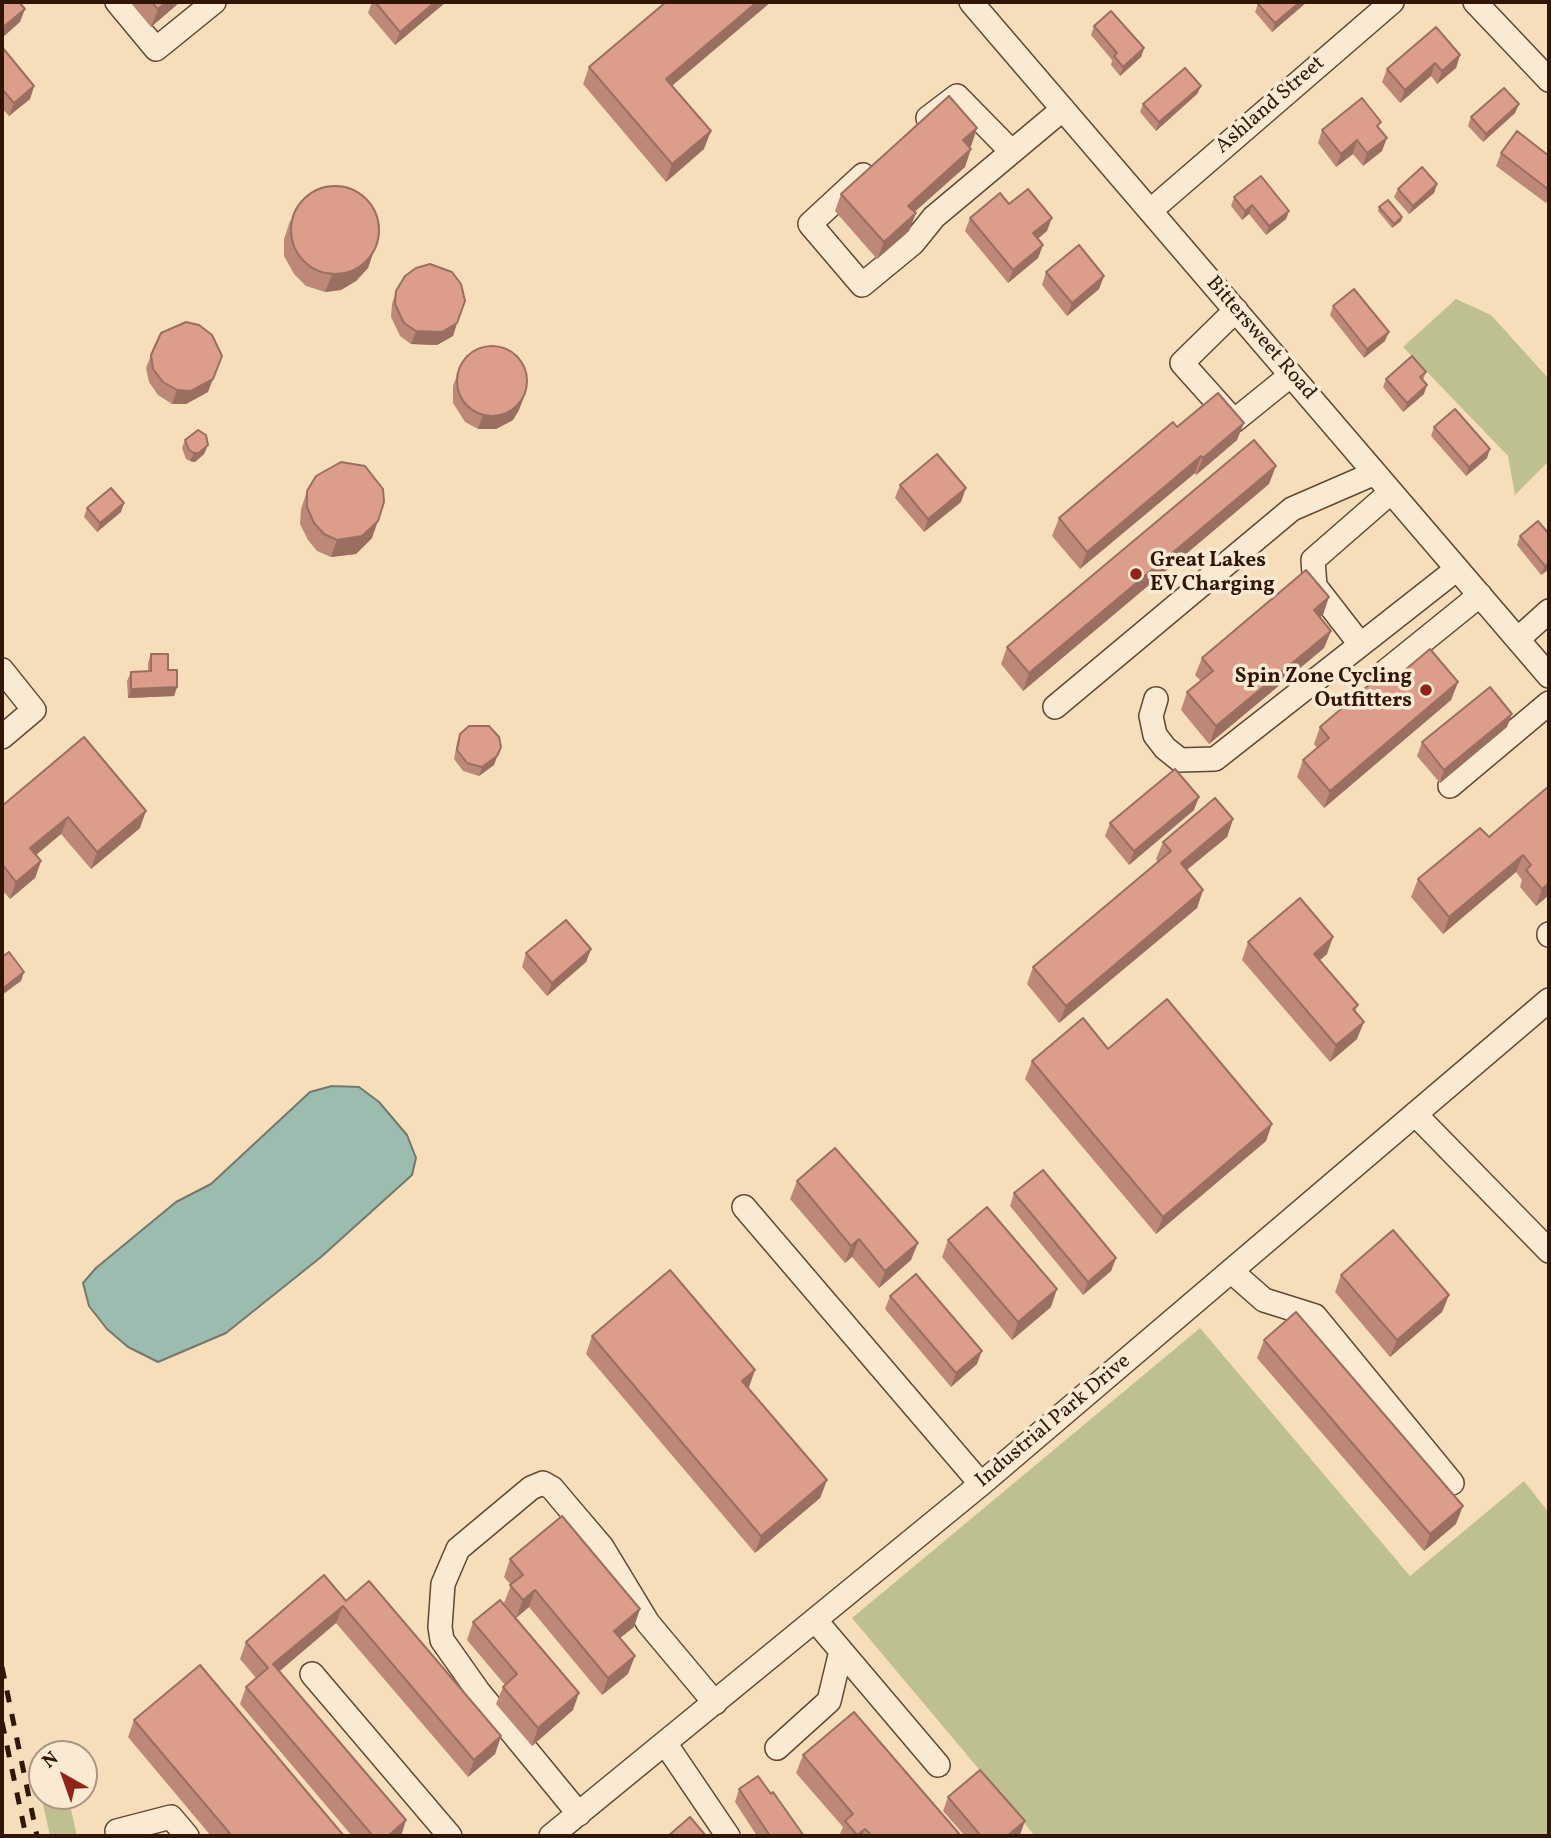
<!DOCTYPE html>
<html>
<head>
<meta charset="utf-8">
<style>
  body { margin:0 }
  #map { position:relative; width:1551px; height:1838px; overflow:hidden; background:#f7debb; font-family:Vollkorn,serif }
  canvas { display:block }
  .frame { position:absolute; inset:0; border:4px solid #311505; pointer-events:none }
  .north { position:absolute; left:28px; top:1740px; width:70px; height:70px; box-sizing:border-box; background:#faead3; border:2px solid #aa9581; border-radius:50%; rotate:320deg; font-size:19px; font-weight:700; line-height:28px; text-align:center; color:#311505 }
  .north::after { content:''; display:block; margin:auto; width:24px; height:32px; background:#8f2418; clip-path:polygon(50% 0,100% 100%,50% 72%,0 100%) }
</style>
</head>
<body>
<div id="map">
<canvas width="1551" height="1838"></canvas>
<div class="frame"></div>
<div class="north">N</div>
</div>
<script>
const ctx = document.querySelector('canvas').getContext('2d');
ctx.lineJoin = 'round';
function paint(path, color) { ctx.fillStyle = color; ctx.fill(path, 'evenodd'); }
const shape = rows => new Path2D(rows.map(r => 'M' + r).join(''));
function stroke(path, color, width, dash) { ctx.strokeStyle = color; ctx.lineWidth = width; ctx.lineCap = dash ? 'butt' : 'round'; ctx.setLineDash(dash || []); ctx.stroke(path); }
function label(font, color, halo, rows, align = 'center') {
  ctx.font = font + ' Vollkorn,serif'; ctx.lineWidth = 7; ctx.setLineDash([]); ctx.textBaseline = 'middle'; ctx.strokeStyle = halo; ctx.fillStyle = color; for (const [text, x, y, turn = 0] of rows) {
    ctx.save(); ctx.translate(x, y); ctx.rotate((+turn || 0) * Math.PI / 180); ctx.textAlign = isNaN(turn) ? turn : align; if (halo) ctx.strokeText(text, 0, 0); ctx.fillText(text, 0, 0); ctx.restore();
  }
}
paint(shape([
  [1456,299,1491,315,1549,379,1549,461,1515,495,1508,456,1403,347],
  [1200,1328,1410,1576,1524,1481,1549,1513,1549,1836,1035,1836,852,1618],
  [42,1775,42,1796,68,1796,77,1836,50,1836,37,1778]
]), '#bec18f');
const water = shape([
  [332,1086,359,1087,379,1102,407,1135,416,1158,412,1175,321,1257,226,1333,158,1362,128,1347,107,1329,89,1306,83,1283,96,1268,176,1202,211,1184,310,1092,332,1086]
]);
paint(water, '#9dbcb0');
stroke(water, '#72796c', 2);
const minor = shape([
  [117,2,156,49,214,2],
  [971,2,1549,676],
  [1475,2,1549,80],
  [928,118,957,96,1011,151],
  [863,175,810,224,862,285,913,243,934,217,1063,109],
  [1150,211,1392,2],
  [1236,310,1182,363,1234,421,1291,375],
  [1518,639,1549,611],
  [1360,644,1315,586,1313,560,1391,492],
  [2,670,34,710,2,737],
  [1386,671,1480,595],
  [1156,699,1151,716,1155,735,1165,748,1180,760,1215,759,1457,569],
  [1055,707,1292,509,1375,473],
  [1450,786,1549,703],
  [1549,934,1549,935],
  [1415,1114,1549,1251],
  [744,1207,981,1484],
  [1231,1271,1264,1300,1315,1316,1452,1483],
  [815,1620,938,1765],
  [312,1674,450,1836],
  [665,1743,728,1836],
  [777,1748,829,1701,841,1651],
  [579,1814,478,1691,442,1640,440,1627,443,1584,458,1549,531,1488,543,1483,552,1488,568,1507,602,1547,648,1623,715,1703],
  [118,1836,117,1831,171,1817,187,1836],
  [551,1836,981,1484,1549,1000]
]);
stroke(minor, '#624732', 26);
stroke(minor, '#faead3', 23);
stroke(shape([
  [2,1667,37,1836],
  [2,1722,26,1836]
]), '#311505', 5, [12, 12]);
paint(shape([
  [130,2,180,2,151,27],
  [372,2,446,2,395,45,368,13],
  [1307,2,1272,32,1255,12,1258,4],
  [1094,26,1144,48,1141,57,1120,76,1111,65,1112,60,1091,35],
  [2,47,34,86,30,99,9,116,2,108],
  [1460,55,1456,68,1437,84,1431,76,1400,103,1382,82,1387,69],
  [589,67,704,149,666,182,583,84],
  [1201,86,1197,94,1156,131,1140,112,1143,104],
  [1519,104,1515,113,1483,142,1468,126,1471,117],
  [977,128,971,146,969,147,965,167,914,212,909,231,877,259,835,211,841,194],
  [1379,128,1382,151,1363,166,1353,154,1336,167,1318,143,1322,130],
  [1501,153,1549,156,1549,199,1546,203,1496,166],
  [1437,184,1434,193,1409,214,1394,197,1398,189],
  [1234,197,1289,211,1286,219,1266,235,1249,214,1242,220,1231,206],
  [1009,204,1047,231,1038,239,1043,245,1038,258,1008,283,965,231,970,218],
  [1379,207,1402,217,1401,221,1392,228,1378,211],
  [290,221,374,250,368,268,356,281,341,290,325,292,306,286,294,274,284,256,284,239],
  [1046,272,1104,276,1099,289,1067,316,1042,285],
  [396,291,457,323,453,336,437,345,411,344,400,336,391,317,392,304],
  [1333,306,1385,341,1364,358,1330,315],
  [151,355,208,392,186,404,172,404,158,395,149,382,146,368],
  [462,362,519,410,513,420,496,429,478,429,465,422,453,403,453,386],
  [1426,372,1423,380,1424,394,1403,412,1383,387,1386,379],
  [1177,427,1237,440,1196,475,1195,473,1080,569,1052,536,1059,518],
  [1434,427,1487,458,1466,476,1431,436],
  [185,440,208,445,204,454,195,462,190,461,186,459,182,448],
  [1269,484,1023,691,1001,664,1007,647],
  [900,485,961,502,924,532,895,498],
  [307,491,372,538,356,554,331,557,317,551,308,540,300,524,301,509],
  [87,508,121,512,97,532,84,517],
  [1520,536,1549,569,1541,575,1517,545],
  [1323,615,1320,617,1331,631,1324,648,1209,744,1181,710,1187,692,1201,681,1195,675,1202,658],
  [151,654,177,687,174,696,128,698,127,681,131,672,148,671,148,663],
  [1392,681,1458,682,1451,700,1324,808,1297,777,1303,760,1317,748,1314,744,1320,727],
  [1507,727,1440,783,1417,756,1422,742],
  [460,734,494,765,479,776,463,771,454,759,457,743],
  [1549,786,1549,895,1536,906,1520,887,1522,880,1516,872,1443,934,1411,897,1418,879,1489,837],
  [2,806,140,828,91,869,61,834,36,855,41,861,35,878,10,899,2,890],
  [1194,810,1129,865,1105,836,1110,823],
  [1233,819,1227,837,1187,870,1203,890,1197,908,1059,1023,1027,984,1033,967,1158,862,1156,859,1163,842],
  [1248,942,1327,954,1320,960,1358,1005,1355,1012,1357,1039,1330,1062,1242,960],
  [591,949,586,962,547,996,522,967,526,953],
  [1108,1049,1266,1141,1156,1234,1025,1079,1032,1061],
  [797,1181,911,1260,879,1288,852,1257,845,1263,790,1199],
  [1014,1193,1116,1258,1111,1271,1083,1295,1010,1206],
  [948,1240,1051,1307,1012,1340,942,1257],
  [1341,1275,1449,1295,1442,1312,1390,1357,1335,1292],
  [890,1296,977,1364,951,1387,885,1309],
  [592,1336,749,1387,748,1388,827,1480,820,1498,755,1553,586,1354],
  [1264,1340,1456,1524,1424,1551,1257,1358],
  [510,1559,634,1627,620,1638,628,1674,602,1695,529,1607,516,1618,504,1603,511,1585,504,1577],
  [346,1601,501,1736,495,1754,468,1777,336,1623,279,1671,406,1820,401,1836,352,1836,240,1704,246,1687,256,1678,240,1659,246,1642],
  [473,1622,573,1710,532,1746,496,1704,503,1687,505,1685,467,1640],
  [134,1720,344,1836,211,1836,128,1737],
  [803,1755,961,1836,839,1836,843,1827,796,1773],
  [739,1789,771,1794,804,1836,757,1836,735,1802],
  [948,1797,1020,1835,1018,1836,965,1836,943,1811]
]), '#bd8877');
paint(shape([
  [166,2,180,2,151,27,158,9],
  [435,2,446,2,395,45,400,32],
  [757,2,771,2,660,96,666,79],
  [1300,2,1307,2,1272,32,1275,23],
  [25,9,20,22,2,38,2,28],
  [1144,48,1141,57,1120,76,1123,67],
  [1460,55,1456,68,1437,84,1442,71],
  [1435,63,1431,76,1400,103,1405,90],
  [34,86,30,99,9,116,14,103],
  [1201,86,1197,94,1156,131,1159,122],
  [1519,104,1515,113,1483,142,1486,134],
  [977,128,971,146,957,158,963,140],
  [711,131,704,149,666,182,672,164],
  [1387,138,1382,151,1363,166,1367,153],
  [1357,140,1353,154,1336,167,1341,154],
  [971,149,965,167,902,223,908,206],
  [1437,184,1434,193,1409,214,1413,206],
  [1252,205,1249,214,1242,220,1245,211],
  [1289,211,1286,219,1266,235,1269,226],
  [916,213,909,231,877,259,884,242],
  [1402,217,1401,221,1392,228,1394,224],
  [1052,218,1047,231,1028,246,1033,233],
  [1043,245,1038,258,1008,283,1013,270],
  [374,250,368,268,356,281,341,290,325,292,332,275],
  [1104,276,1099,289,1067,316,1072,303],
  [457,323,453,336,437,345,411,344,416,331],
  [1389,332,1385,341,1364,358,1367,349],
  [222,356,208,392,186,404,172,404,177,390],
  [1427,385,1424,394,1403,412,1407,403],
  [524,397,519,410,513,420,496,429,478,429,483,415],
  [1244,423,1237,440,1196,475,1203,458],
  [208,445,204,454,195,462,190,461,194,453],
  [1490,449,1487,458,1466,476,1469,467],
  [1201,456,1195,473,1080,569,1087,552],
  [1276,466,1269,484,1023,691,1029,673],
  [966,488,961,502,924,532,928,519],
  [124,503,121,512,97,532,100,523],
  [378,521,372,538,356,554,331,557,337,540],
  [1549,563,1549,569,1541,575,1545,566],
  [1329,597,1323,615,1307,628,1314,610],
  [1331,631,1324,648,1209,744,1216,726],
  [1458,682,1451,700,1324,808,1330,791],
  [177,687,174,696,128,698,131,689],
  [1512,714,1507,727,1440,783,1444,770],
  [501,747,494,765,479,776,482,767],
  [1199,797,1194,810,1129,865,1134,851],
  [146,811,140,828,91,869,97,852],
  [68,817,61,834,24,865,30,848],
  [1233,819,1227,837,1174,880,1181,863],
  [1523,855,1516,872,1443,934,1449,917],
  [41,861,35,878,10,899,16,882],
  [1549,883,1549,895,1536,906,1542,889],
  [1203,890,1197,908,1059,1023,1066,1006],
  [1333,937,1327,954,1307,971,1314,954],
  [591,949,586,962,547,996,552,983],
  [24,972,21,981,2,995,2,989],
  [1364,1022,1357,1039,1330,1062,1336,1045],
  [1272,1124,1266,1141,1156,1234,1163,1217],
  [859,1239,852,1257,845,1263,851,1246],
  [918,1243,911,1260,879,1288,885,1271],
  [1116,1258,1111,1271,1083,1295,1088,1282],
  [1057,1289,1051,1307,1012,1340,1018,1322],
  [1449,1295,1442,1312,1390,1357,1397,1340],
  [982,1351,977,1364,951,1387,956,1373],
  [755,1370,749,1387,735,1398,742,1381],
  [827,1480,820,1498,755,1553,761,1536],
  [1463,1506,1456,1524,1424,1551,1430,1534],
  [535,1590,529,1607,516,1618,523,1600],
  [343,1606,336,1623,267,1682,273,1664],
  [640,1609,634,1627,607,1648,614,1631],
  [635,1656,628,1674,602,1695,608,1678],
  [579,1693,573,1710,532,1746,538,1728],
  [501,1736,495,1754,468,1777,474,1760],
  [406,1820,401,1836,388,1836],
  [1025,1821,1020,1835,1018,1836,1007,1836],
  [865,1829,862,1836,857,1836,857,1835]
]), '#9a6f61');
const building = shape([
  [2,2,19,2,25,9,2,28,2,2],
  [151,2,166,2,158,9,151,2],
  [375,2,435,2,400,32,375,2],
  [666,2,757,2,666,79,711,131,672,164,589,67,666,2],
  [1260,2,1300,2,1275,23,1258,4,1260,2],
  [1111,11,1144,48,1123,67,1114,56,1117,53,1094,26,1111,11],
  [1436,27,1460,55,1442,71,1435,63,1405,90,1387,69,1436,27],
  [2,47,34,86,14,103,2,89,2,47],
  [1185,68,1201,86,1159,122,1143,104,1185,68],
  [1504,88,1519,104,1486,134,1471,117,1504,88],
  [949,96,977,128,963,140,971,149,908,206,916,213,884,242,841,194,949,96],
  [1362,98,1381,122,1377,126,1387,138,1367,153,1357,140,1341,154,1322,130,1362,98],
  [1517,131,1549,156,1549,190,1501,153,1517,131],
  [1422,167,1437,184,1413,206,1398,189,1422,167],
  [1261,176,1289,211,1269,226,1252,205,1245,211,1234,197,1261,176],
  '291 230a44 44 0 1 1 88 0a44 44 0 1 1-88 0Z',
  [1028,189,1052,218,1033,233,1043,245,1013,270,970,218,1000,193,1009,204,1028,189],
  [1388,200,1402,217,1394,224,1379,207,1388,200],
  [1079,245,1104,276,1072,303,1046,272,1079,245],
  [430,264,452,272,461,284,465,301,457,323,442,332,416,331,404,323,395,304,396,291,405,276,416,268,430,264],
  [1354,289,1389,332,1367,349,1333,306,1354,289],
  [186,322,199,325,212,335,222,356,213,379,191,391,177,390,163,382,153,369,151,355,161,333,186,322],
  '457 381a35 35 0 1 1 70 0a35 35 0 1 1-70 0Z',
  [1412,356,1426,372,1420,377,1427,385,1407,403,1386,379,1412,356],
  [1218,393,1244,423,1203,458,1201,456,1087,552,1059,518,1173,422,1177,427,1218,393],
  [1455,409,1490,449,1469,467,1434,427,1455,409],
  [198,430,206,435,208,445,199,453,194,453,189,450,185,440,198,430],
  [1254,440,1276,466,1029,673,1007,647,1254,440],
  [937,454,966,488,928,519,900,485,937,454],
  [341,462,365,466,383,489,384,502,378,521,362,536,337,540,324,534,314,523,307,507,307,491,316,476,341,462],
  [111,488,124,503,100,523,87,508,111,488],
  [1538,521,1548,533,1549,532,1549,563,1545,566,1520,536,1538,521],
  [1306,570,1329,597,1314,610,1331,631,1216,726,1187,692,1213,671,1202,658,1306,570],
  [1430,649,1458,682,1330,791,1303,760,1329,738,1320,727,1384,672,1392,681,1430,649],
  [151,654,168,654,168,670,177,670,177,687,131,689,131,672,151,671,151,654],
  [1490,687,1512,714,1444,770,1422,742,1490,687],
  [469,726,489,726,499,737,501,747,497,756,482,767,467,763,457,750,460,734,469,726],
  [84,737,146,811,97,852,68,817,30,848,41,861,16,882,2,864,2,806,84,737],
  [1175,769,1199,797,1134,851,1110,823,1175,769],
  [1549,786,1549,883,1542,889,1526,870,1531,865,1523,855,1449,917,1418,879,1480,828,1489,837,1549,786],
  [1215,798,1233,819,1181,863,1203,890,1066,1006,1033,967,1171,851,1163,842,1215,798],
  [1300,898,1333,937,1314,954,1358,1005,1353,1009,1364,1022,1336,1045,1248,942,1300,898],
  [566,920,591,949,552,983,526,953,566,920],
  [9,952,24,972,2,989,2,957,9,952],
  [1167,999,1272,1124,1163,1217,1032,1061,1083,1018,1108,1049,1167,999],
  [835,1148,918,1243,885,1271,859,1239,851,1246,797,1181,835,1148],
  [1043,1170,1116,1258,1088,1282,1014,1193,1043,1170],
  [987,1207,1057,1289,1018,1322,948,1240,987,1207],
  [1393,1230,1449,1295,1397,1340,1341,1275,1393,1230],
  [670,1270,755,1370,742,1381,827,1480,761,1536,592,1336,670,1270],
  [916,1274,982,1351,956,1373,890,1296,916,1274],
  [1296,1312,1463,1506,1430,1534,1264,1340,1296,1312],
  [562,1516,640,1609,614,1631,635,1656,608,1678,535,1590,523,1600,510,1585,523,1575,510,1559,562,1516],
  [324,1575,346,1601,369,1581,501,1736,474,1760,343,1606,273,1664,406,1820,388,1836,373,1836,246,1687,268,1668,246,1642,324,1575],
  [500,1600,579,1693,538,1728,503,1687,517,1674,473,1622,500,1600],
  [200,1665,344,1836,232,1836,134,1720,200,1665],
  [854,1712,961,1836,872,1836,865,1829,857,1835,845,1821,853,1814,803,1755,854,1712],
  [980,1770,1025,1821,1007,1836,981,1836,948,1797,980,1770],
  [758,1776,771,1794,773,1792,804,1836,770,1836,739,1789,758,1776],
  [690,1817,706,1836,668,1836,690,1817]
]);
paint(building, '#dc9e8a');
stroke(building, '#9a6f61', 2);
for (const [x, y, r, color] of [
  [1136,574,7,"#8f2418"],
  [1426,690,7,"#8f2418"]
]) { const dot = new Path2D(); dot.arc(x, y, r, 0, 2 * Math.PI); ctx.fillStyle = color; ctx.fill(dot); stroke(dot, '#faead3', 2.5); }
label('21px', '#311505', '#faead3', [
  ["Ashland Street",1271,106,-41],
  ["Bittersweet Road",1260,339,49],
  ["Industrial Park Drive",1054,1422,-40]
]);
label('bold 21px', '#311505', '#faead3', [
  ["Great Lakes",1150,562],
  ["EV Charging",1150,586],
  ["Spin Zone Cycling",1412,678,"right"],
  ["Outfitters",1412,702,"right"]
], 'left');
</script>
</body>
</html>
